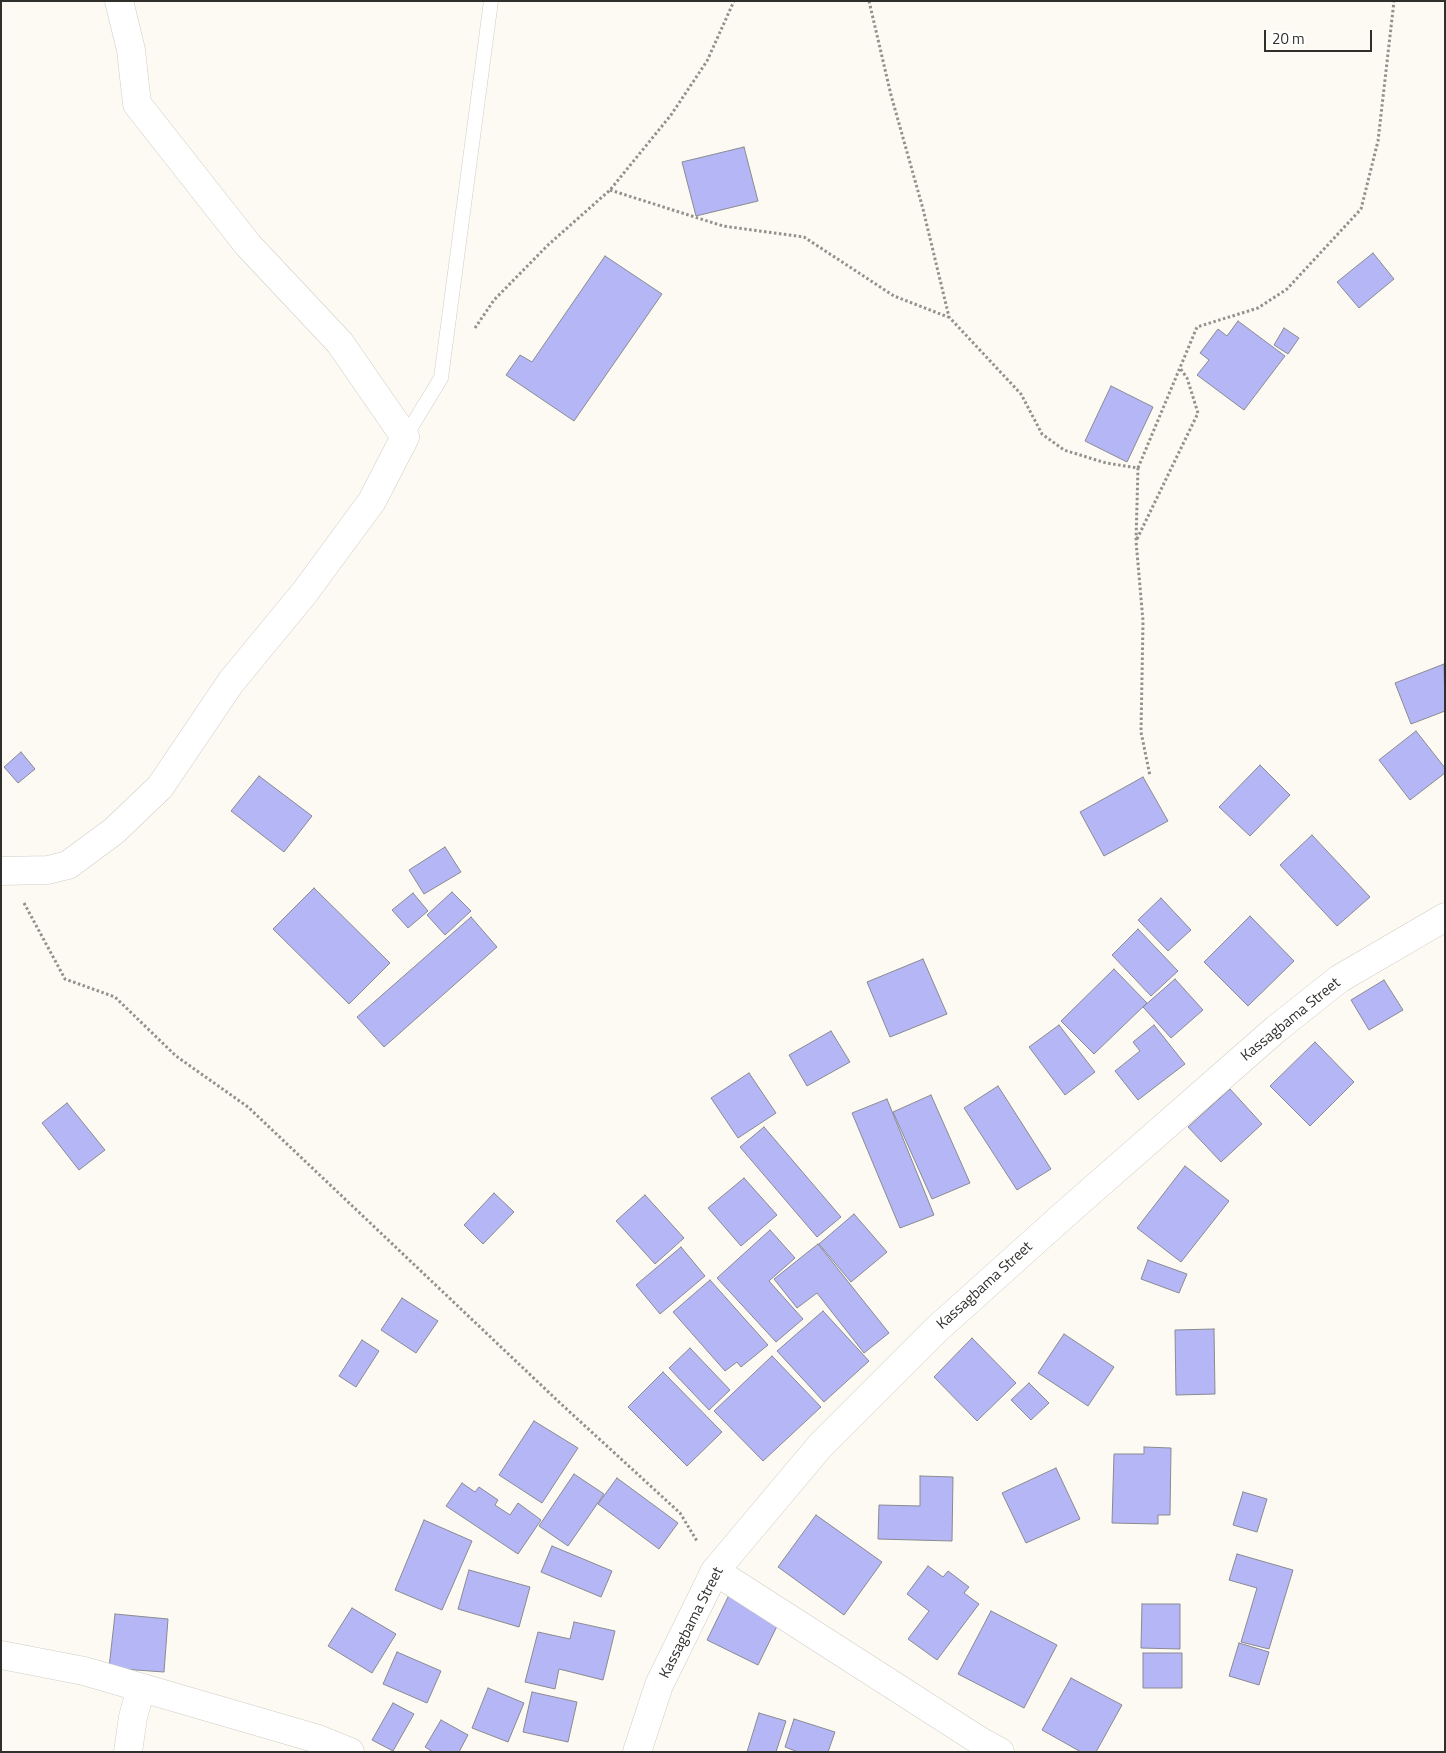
<!DOCTYPE html>
<html>
<head>
<meta charset="utf-8">
<style>
  body { margin:0 }
  #map { position:relative; width:1446px; height:1753px; overflow:hidden; background:#fcfaf2; font-family:"Titillium Web",sans-serif }
  canvas { display:block }
  .frame { position:absolute; inset:0; border:2px solid #2f2f2c; pointer-events:none }
  .scale { position:absolute; left:1264px; top:30px; width:108px; height:22px; box-sizing:border-box; border:2px solid #2f2f2c; border-top:0; padding-left:6px; font-size:15px; line-height:18px; white-space:nowrap; color:#2f2f2c; -webkit-text-stroke:4px #fff; paint-order:stroke }
</style>
</head>
<body>
<div id="map">
<canvas width="1446" height="1753"></canvas>
<div class="frame"></div>
<div class="scale">20 m</div>
</div>
<script>
const ctx = document.querySelector('canvas').getContext('2d');
ctx.lineJoin = 'round';
function paint(path, color) { ctx.fillStyle = color; ctx.fill(path, 'evenodd'); }
const shape = rows => new Path2D(rows.map(r => 'M' + r).join(''));
function stroke(path, color, width, dash) { ctx.strokeStyle = color; ctx.lineWidth = width; ctx.lineCap = dash ? 'butt' : 'round'; ctx.setLineDash(dash || []); ctx.stroke(path); }
function label(font, color, halo, rows, align = 'center') {
  ctx.font = font + ' "Titillium Web",sans-serif'; ctx.lineWidth = 4; ctx.setLineDash([]); ctx.textBaseline = 'middle'; ctx.strokeStyle = halo; ctx.fillStyle = color; for (const [text, x, y, turn = 0] of rows) {
    ctx.save(); ctx.translate(x, y); ctx.rotate((+turn || 0) * Math.PI / 180); ctx.textAlign = isNaN(turn) ? turn : align; if (halo) ctx.strokeText(text, 0, 0); ctx.fillText(text, 0, 0); ctx.restore();
  }
}
const building = shape([
  [744,147,758,201,696,216,682,162,744,147],
  [1373,253,1394,279,1359,308,1337,282,1373,253],
  [605,256,662,294,574,421,506,375,520,355,532,362,605,256],
  [1238,321,1285,356,1244,410,1197,375,1209,360,1200,353,1218,329,1227,336,1238,321],
  [1284,328,1299,338,1288,354,1274,345,1284,328],
  [1111,386,1153,407,1127,462,1085,441,1111,386],
  [1444,664,1445,711,1411,724,1395,683,1444,664],
  [1416,731,1445,768,1445,773,1410,800,1379,760,1416,731],
  [21,752,35,769,18,783,4,767,21,752],
  [1260,765,1290,795,1250,836,1219,807,1260,765],
  [259,776,312,816,284,852,231,811,259,776],
  [1143,777,1168,821,1104,856,1080,812,1143,777],
  [1312,835,1370,897,1337,926,1280,865,1312,835],
  [445,847,461,872,424,894,409,870,445,847],
  [314,888,390,963,349,1004,273,929,314,888],
  [452,892,471,911,445,935,427,915,452,892],
  [413,893,428,911,408,928,392,910,413,893],
  [1161,898,1191,930,1168,951,1138,920,1161,898],
  [1250,916,1294,961,1248,1006,1204,962,1250,916],
  [471,917,497,947,384,1047,357,1017,471,917],
  [1138,929,1178,971,1151,996,1112,955,1138,929],
  [923,959,947,1014,890,1037,867,982,923,959],
  [1114,969,1147,1003,1094,1054,1061,1021,1114,969],
  [1175,979,1203,1010,1171,1038,1143,1007,1175,979],
  [1384,980,1403,1010,1369,1030,1351,1000,1384,980],
  [1059,1025,1095,1072,1065,1095,1029,1047,1059,1025],
  [1154,1025,1185,1064,1138,1100,1115,1071,1140,1051,1133,1042,1154,1025],
  [831,1031,850,1062,807,1086,789,1055,831,1031],
  [1315,1042,1354,1082,1310,1126,1270,1086,1315,1042],
  [749,1073,776,1113,738,1138,711,1098,749,1073],
  [998,1086,1051,1169,1017,1190,964,1108,998,1086],
  [1230,1089,1262,1124,1221,1162,1188,1127,1230,1089],
  [931,1095,970,1183,932,1199,893,1112,931,1095],
  [887,1099,934,1215,900,1228,852,1113,887,1099],
  [67,1103,105,1150,79,1170,42,1123,67,1103],
  [764,1127,841,1217,817,1237,740,1147,764,1127],
  [1185,1166,1229,1201,1181,1262,1137,1228,1185,1166],
  [744,1178,777,1215,741,1246,708,1208,744,1178],
  [494,1193,514,1212,483,1244,464,1225,494,1193],
  [645,1195,684,1238,655,1264,616,1221,645,1195],
  [854,1214,887,1252,851,1282,819,1244,854,1214],
  [770,1230,795,1258,769,1281,803,1319,776,1342,717,1278,770,1230],
  [818,1244,889,1333,864,1353,817,1293,797,1308,774,1279,818,1244],
  [681,1247,705,1276,660,1314,636,1285,681,1247],
  [1148,1260,1187,1274,1179,1293,1141,1279,1148,1260],
  [710,1280,768,1345,741,1367,737,1362,725,1371,673,1312,710,1280],
  [402,1298,438,1321,416,1353,381,1330,402,1298],
  [823,1311,869,1361,824,1402,777,1351,823,1311],
  [1214,1329,1215,1394,1176,1395,1175,1330,1214,1329],
  [1064,1334,1114,1367,1088,1406,1038,1373,1064,1334],
  [972,1338,1016,1383,977,1421,934,1377,972,1338],
  [362,1340,379,1351,356,1387,339,1376,362,1340],
  [690,1348,730,1390,709,1410,669,1368,690,1348],
  [772,1356,821,1407,763,1461,714,1411,772,1356],
  [663,1372,722,1432,687,1466,628,1407,663,1372],
  [1029,1383,1049,1403,1031,1420,1011,1400,1029,1383],
  [534,1421,578,1448,542,1503,499,1475,534,1421],
  [1144,1447,1171,1448,1170,1515,1158,1515,1158,1524,1112,1523,1114,1454,1144,1454,1144,1447],
  [1056,1468,1080,1519,1026,1543,1002,1493,1056,1468],
  [574,1474,604,1494,568,1546,539,1526,574,1474],
  [920,1476,953,1477,952,1541,878,1539,879,1505,920,1506,920,1476],
  [617,1478,678,1523,659,1549,598,1504,617,1478],
  [462,1483,475,1492,479,1487,498,1500,495,1505,510,1515,518,1503,541,1520,518,1554,446,1506,462,1483],
  [1243,1492,1267,1499,1257,1532,1233,1525,1243,1492],
  [816,1515,882,1562,844,1615,778,1567,816,1515],
  [424,1520,472,1541,442,1610,395,1590,424,1520],
  [552,1546,612,1571,601,1597,541,1572,552,1546],
  [1237,1554,1293,1570,1269,1649,1241,1642,1257,1588,1229,1580,1237,1554],
  [928,1566,943,1577,948,1571,969,1587,964,1593,979,1604,937,1660,908,1639,929,1611,907,1594,928,1566],
  [469,1570,530,1587,519,1627,458,1609,469,1570],
  [729,1595,780,1620,758,1665,707,1640,729,1595],
  [1142,1604,1180,1604,1180,1649,1141,1648,1142,1604],
  [352,1608,396,1634,372,1673,328,1646,352,1608],
  [991,1611,1057,1645,1024,1708,958,1674,991,1611],
  [115,1614,168,1619,164,1672,109,1668,115,1614],
  [574,1622,615,1631,603,1680,559,1669,555,1689,525,1682,538,1632,570,1639,574,1622],
  [1239,1643,1269,1652,1259,1685,1229,1676,1239,1643],
  [397,1652,441,1671,427,1703,383,1684,397,1652],
  [1143,1653,1182,1653,1182,1688,1143,1688,1143,1653],
  [1071,1678,1122,1705,1096,1752,1081,1752,1042,1730,1071,1678],
  [488,1688,524,1703,508,1742,472,1728,488,1688],
  [532,1692,577,1702,568,1742,523,1732,532,1692],
  [393,1703,414,1714,393,1751,372,1740,393,1703],
  [759,1713,786,1721,776,1752,747,1752,759,1713],
  [794,1719,835,1732,828,1752,798,1752,785,1747,794,1719],
  [441,1720,468,1735,459,1752,433,1752,425,1747,441,1720]
]);
paint(building, '#b5b6f5');
stroke(building, '#898a91', 1);
const lane = shape([
  [405,437,441,378,491,1]
]);
const street = shape([
  [1,871,48,870,68,865,114,831,160,787,231,682,305,592,372,501,405,437,340,343,248,245,137,104,131,50,119,1],
  [715,1571,980,1741,1000,1752],
  [1,1655,84,1671,318,1739,350,1752],
  [128,1752,133,1717,141,1688],
  [637,1752,659,1685,715,1571,820,1446,937,1329,1065,1214,1276,1029,1339,979,1445,917]
]);
stroke(lane, '#cfcdc5', 15);
stroke(street, '#cfcdc5', 29);
stroke(shape([
  [869,1,891,95,923,209,949,317,1021,394,1042,434,1064,450,1106,463,1138,468,1136,541,1143,621,1141,732,1150,776],
  [610,190,723,226,804,237,894,296,948,317],
  [475,328,494,300,548,245,610,190,671,115,707,61,734,1],
  [1138,468,1197,327,1258,308,1287,289,1361,209,1378,141,1394,1],
  [1137,539,1198,413,1187,378,1180,368],
  [24,903,65,979,115,997,176,1056,248,1107,560,1403,680,1513,697,1541]
]), '#92918b', 3, [2.5, 2.5]);
stroke(lane, '#fff', 14);
stroke(street, '#fff', 28);
label('15px', '#2f2f2c', '#fff', [
  ["Kassagbama Street",1291,1020,-39],
  ["Kassagbama Street",985,1286,-42],
  ["Kassagbama Street",692,1623,-63]
]);
</script>
</body>
</html>
